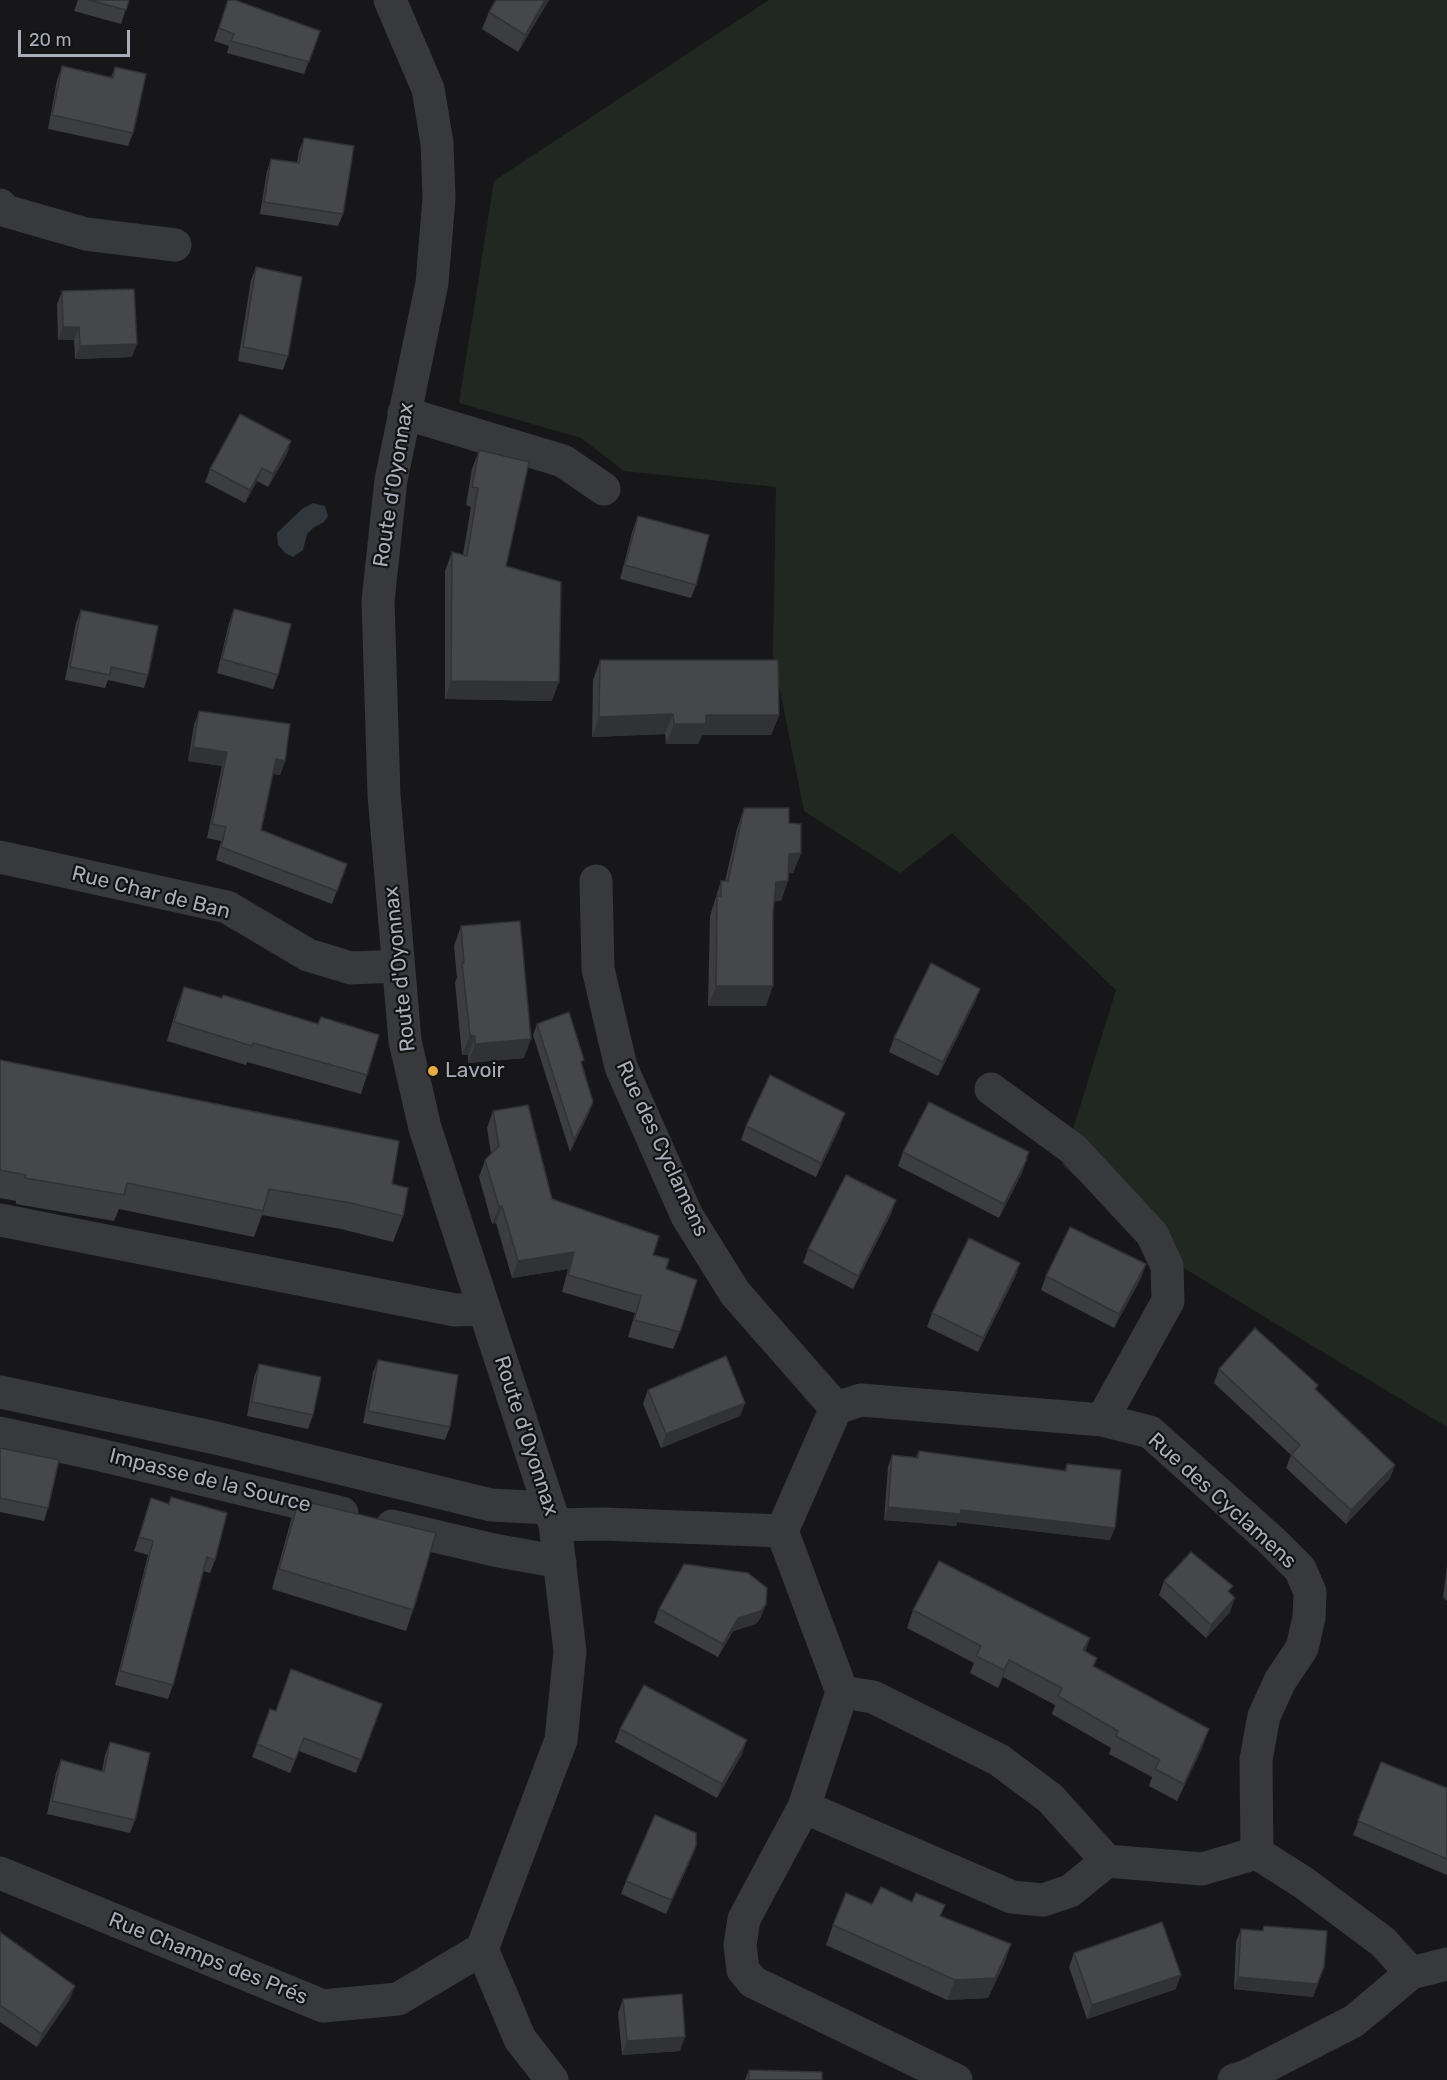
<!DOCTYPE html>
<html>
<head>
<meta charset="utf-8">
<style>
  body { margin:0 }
  #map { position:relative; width:1447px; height:2080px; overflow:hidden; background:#171719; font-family:Rubik,sans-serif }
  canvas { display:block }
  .scale { position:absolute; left:18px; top:30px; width:112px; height:27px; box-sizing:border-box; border:3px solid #aaaeb8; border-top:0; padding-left:8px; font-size:18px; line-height:21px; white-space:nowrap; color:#aaaeb8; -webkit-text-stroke:4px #121214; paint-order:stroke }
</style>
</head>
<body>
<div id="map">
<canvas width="1447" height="2080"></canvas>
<div class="scale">20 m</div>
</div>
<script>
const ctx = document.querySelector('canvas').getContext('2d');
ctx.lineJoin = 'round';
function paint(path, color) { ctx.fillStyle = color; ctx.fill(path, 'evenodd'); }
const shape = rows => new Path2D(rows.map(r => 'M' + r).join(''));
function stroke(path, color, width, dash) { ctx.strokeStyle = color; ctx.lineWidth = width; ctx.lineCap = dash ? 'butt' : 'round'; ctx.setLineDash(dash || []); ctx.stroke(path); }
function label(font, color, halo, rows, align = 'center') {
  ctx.font = font + ' Rubik,sans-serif'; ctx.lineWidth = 4.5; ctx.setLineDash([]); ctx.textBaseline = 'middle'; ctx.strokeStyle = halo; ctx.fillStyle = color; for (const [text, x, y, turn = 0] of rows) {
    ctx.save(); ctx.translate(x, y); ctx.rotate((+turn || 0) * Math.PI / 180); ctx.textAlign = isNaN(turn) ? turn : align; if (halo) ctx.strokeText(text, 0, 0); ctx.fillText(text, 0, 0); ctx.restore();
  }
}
paint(shape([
  [769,0,1447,0,1447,1427,1172,1261,1062,1165,1116,990,952,833,900,873,804,811,773,655,776,487,624,471,581,438,459,403,494,181]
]), '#212822');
paint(shape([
  [313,503,325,506,328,516,324,522,313,528,307,534,303,550,293,557,285,553,278,545,277,533,302,509]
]), '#30383e');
stroke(shape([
  [390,0,428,89,437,143,439,198,432,283,391,480,378,601,384,795,405,1041,425,1128,555,1525,570,1651,561,1740,482,1949],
  [0,205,6,211,86,234,175,245],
  [404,413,563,461,604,489],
  [0,857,227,907,308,955,351,968,398,966],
  [596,881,598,969,621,1067,687,1216,735,1293,836,1408],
  [991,1089,1073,1149,1152,1234,1167,1266,1168,1301,1102,1420],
  [0,1220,455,1310,483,1309],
  [0,1392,216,1438,491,1505,549,1508],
  [0,1433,96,1454,342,1513],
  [555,1525,603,1524,782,1531],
  [392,1526,494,1550,560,1562],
  [842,1692,804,1807,744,1919,740,1945,743,1970,753,1982,956,2080],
  [804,1807,1012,1897,1043,1900,1070,1891,1107,1861],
  [0,1873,323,2006,398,1999,482,1949],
  [482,1949,520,2039,552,2080],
  [1411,1973,1447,1964],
  [1234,2080,1247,2076,1354,2021,1411,1973,1383,1942,1304,1883,1257,1853,1202,1869,1107,1861,1050,1798,999,1760,873,1697,842,1692,782,1531,836,1408,861,1400,1102,1420,1150,1432,1273,1542,1300,1569,1310,1592,1309,1618,1302,1648,1280,1681,1264,1716,1256,1759,1257,1853]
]), '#38393d', 33);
paint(shape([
  [78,0,129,0,121,24,74,11],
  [228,0,320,31,304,74,227,53,229,46,214,41],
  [496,0,549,0,518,52,482,29,489,12],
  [62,66,111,77,115,67,133,133,128,146,48,129,57,80],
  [304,138,343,214,338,226,260,214,267,171,271,159,297,162,299,151],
  [256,267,288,356,283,370,238,361,251,280],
  [62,291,132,357,75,359,74,340,58,340,57,304],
  [479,450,506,566,552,701,445,699,445,571,452,552,463,555,471,507,466,505,472,469],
  [287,454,268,487,257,481,245,503,205,482,210,469],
  [638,516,696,585,691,598,620,579,633,529],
  [234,609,278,675,273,689,217,673,229,623],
  [81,610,148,675,144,688,108,680,105,688,65,680,76,623],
  [600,660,779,715,771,735,702,735,698,744,666,744,665,734,592,737,593,680],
  [199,711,285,761,280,775,273,774,261,830,347,864,332,904,216,860,221,841,207,838,222,766,188,761,194,725],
  [744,808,789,823,801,853,793,873,788,873,781,901,774,901,766,1006,708,1006,710,916,721,881,725,881,737,829],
  [461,926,524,1058,468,1063,468,1055,462,1055,455,982,457,978,454,946],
  [184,987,367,1075,361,1094,247,1062,246,1065,167,1041,177,1006],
  [980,989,975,1002,938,1076,889,1052,894,1038],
  [537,1024,593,1102,589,1113,570,1152,533,1035],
  [0,1060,392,1184,403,1216,393,1242,341,1229,262,1215,254,1237,119,1209,114,1221,16,1204,16,1201,0,1198],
  [493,1111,552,1199,653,1255,666,1269,680,1332,673,1349,628,1337,635,1313,562,1292,568,1269,512,1278,496,1223,492,1224,479,1177,485,1160,491,1154,487,1128],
  [746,1126,840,1127,816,1177,741,1140],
  [903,1152,1029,1152,1022,1173,999,1218,898,1166],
  [896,1200,891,1214,853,1289,803,1263,808,1249],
  [1020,1263,1015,1277,978,1352,927,1327,932,1313],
  [1146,1264,1141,1278,1114,1328,1041,1290,1046,1276],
  [378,1360,450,1427,445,1440,363,1423,373,1372],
  [259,1364,313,1415,308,1429,247,1416,254,1377],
  [1219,1369,1318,1385,1316,1390,1395,1465,1390,1478,1346,1524,1286,1468,1291,1455,1214,1383],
  [648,1390,745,1403,740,1416,661,1448,643,1404],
  [0,1448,48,1508,44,1521,0,1512],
  [919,1451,1064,1471,1067,1464,1110,1540,957,1522,956,1526,884,1520,888,1467,892,1455,916,1457],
  [151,1498,215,1560,210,1573,203,1571,173,1685,168,1699,115,1685,148,1555,134,1551],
  [299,1500,413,1610,406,1631,272,1589,291,1520],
  [1447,1566,1447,1601,1443,1597],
  [1164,1581,1231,1594,1230,1612,1206,1638,1159,1595],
  [659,1609,761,1617,756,1624,733,1631,718,1657,654,1623],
  [913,1610,1085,1652,1094,1666,1203,1746,1177,1801,1149,1786,1152,1777,1109,1754,1111,1748,1052,1714,1055,1705,1003,1677,998,1688,970,1673,974,1663,907,1628],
  [382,1704,356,1773,299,1751,290,1773,252,1757,257,1744,276,1711],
  [620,1729,742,1754,717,1798,615,1742],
  [110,1742,135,1820,130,1833,47,1814,56,1773,61,1760,102,1771,105,1755],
  [1381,1762,1447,1788,1447,1875,1353,1835],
  [696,1846,691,1859,666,1914,621,1894,626,1881],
  [872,1904,941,1916,1011,1944,1004,1964,988,1998,947,2000,826,1945,833,1925],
  [1264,1926,1324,1967,1313,1997,1234,1989,1236,1942,1241,1929,1262,1931],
  [0,1932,70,1999,37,2047,0,2022],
  [1074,1953,1176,1989,1087,2019,1069,1967],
  [623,1999,680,2051,622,2055,618,2013],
  [749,2070,822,2080,745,2080]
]), '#3c3d40');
paint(shape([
  [545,0,549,0,518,52,525,35],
  [63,327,79,327,74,340,58,340],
  [137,344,132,357,75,359,80,346],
  [291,441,287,454,268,487,273,474],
  [262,468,257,481,245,503,250,490],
  [451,681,559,682,552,701,445,699],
  [673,714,665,734,592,737,599,717],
  [706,715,779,715,771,735,702,735,698,744,666,744,674,724],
  [193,747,227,752,222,766,188,761],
  [276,759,285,761,280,775,271,773],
  [801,853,793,873,782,874,789,854],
  [788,881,781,901,769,902,776,882],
  [716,986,773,986,766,1006,708,1006],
  [980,989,975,1002,938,1076,943,1062],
  [470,1035,475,1036,468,1055,462,1055],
  [531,1039,524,1058,468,1063,475,1044],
  [593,1102,589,1113,570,1152,574,1140],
  [845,1113,840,1127,816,1177,821,1163],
  [1027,1159,1022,1173,999,1218,1004,1204],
  [896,1200,891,1214,853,1289,858,1276],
  [502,1206,496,1223,492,1224,499,1207],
  [574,1252,568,1269,512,1278,518,1261],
  [1020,1263,1015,1277,978,1352,983,1338],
  [1146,1264,1141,1278,1114,1328,1119,1314],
  [745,1403,740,1416,661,1448,666,1434],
  [1395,1465,1390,1478,1346,1524,1351,1510],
  [888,1507,961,1510,1115,1528,1110,1540,957,1522,956,1526,884,1520],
  [1235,1598,1230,1612,1206,1638,1211,1625],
  [766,1604,761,1617,756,1624,733,1631,718,1657,723,1644,738,1618],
  [1090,1638,1084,1656,1083,1650],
  [1009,1660,1003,1677,998,1688,1004,1670],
  [1209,1729,1203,1746,1177,1801,1184,1784],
  [747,1740,742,1754,717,1798,722,1784],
  [696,1846,691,1859,666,1914,671,1900],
  [1011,1944,1004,1964,988,1998,947,2000,955,1980],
  [1181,1975,1176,1989,1087,2019,1092,2005],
  [1238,1977,1317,1984,1313,1997,1234,1989],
  [75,1986,70,1999,37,2047,42,2034],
  [685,2037,680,2051,622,2055,627,2041]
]), '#313234');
const building = shape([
  [89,0,129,0,126,10,89,0],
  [228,0,235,0,320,31,309,62,231,41,234,34,219,28,228,0],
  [496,0,545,0,525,35,489,12,496,0],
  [62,66,113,78,115,67,146,74,133,133,52,115,62,66],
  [304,138,354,146,343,214,264,202,271,159,299,163,304,138],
  [256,267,302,277,288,356,243,347,256,267],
  [134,289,137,344,80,346,79,327,63,327,62,291,134,289],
  [240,414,291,441,273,474,262,468,250,490,210,469,240,414],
  [479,450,529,462,506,566,561,582,559,682,451,681,452,552,467,556,478,488,472,487,479,450],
  [638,516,709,535,696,585,625,565,638,516],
  [234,609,291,624,278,675,222,659,234,609],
  [81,610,158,626,148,675,111,667,110,675,70,667,81,610],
  [600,660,778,660,779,715,706,715,706,724,674,724,673,714,599,717,600,660],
  [199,711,290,724,285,761,276,759,261,830,347,864,337,891,221,847,226,827,212,824,227,752,193,747,199,711],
  [744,808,789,808,789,823,801,824,801,853,789,854,788,881,776,882,773,913,773,986,716,986,717,896,721,896,721,881,728,881,744,808],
  [520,921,531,1039,475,1044,475,1036,470,1035,462,963,464,963,461,926,520,921],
  [931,963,980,989,943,1062,894,1038,931,963],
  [184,987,222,998,223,995,318,1024,321,1017,379,1035,367,1075,253,1043,252,1046,174,1022,184,987],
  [569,1012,584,1060,581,1062,593,1102,574,1140,537,1024,569,1012],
  [0,1060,399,1141,392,1184,408,1188,403,1216,351,1203,269,1189,263,1211,127,1183,124,1195,25,1178,26,1175,0,1170,0,1060],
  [770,1075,845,1113,821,1163,746,1126,770,1075],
  [929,1102,1029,1152,1026,1158,1027,1159,1004,1204,903,1152,929,1102],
  [528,1105,552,1199,659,1236,653,1255,669,1259,666,1269,697,1280,680,1332,634,1320,641,1296,568,1275,574,1252,518,1261,502,1206,499,1207,485,1160,499,1146,493,1111,528,1105],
  [846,1175,896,1200,858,1276,808,1249,846,1175],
  [1070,1227,1146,1264,1119,1314,1046,1276,1070,1227],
  [969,1238,1020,1263,983,1338,932,1313,969,1238],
  [1255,1328,1318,1385,1315,1389,1395,1465,1351,1510,1291,1455,1300,1445,1219,1369,1255,1328],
  [726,1356,745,1403,666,1434,648,1390,726,1356],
  [378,1360,458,1375,450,1427,368,1411,378,1360],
  [259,1364,321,1377,313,1415,252,1402,259,1364],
  [0,1448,59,1460,48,1508,0,1498,0,1448],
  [919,1451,1066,1471,1067,1464,1121,1470,1115,1528,961,1510,960,1514,888,1507,892,1455,918,1458,919,1451],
  [171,1497,227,1513,215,1560,207,1557,173,1685,120,1671,153,1541,139,1537,151,1498,169,1504,171,1497],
  [299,1500,436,1533,413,1610,279,1569,299,1500],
  [1191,1552,1233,1586,1228,1591,1235,1598,1211,1625,1164,1581,1191,1552],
  [939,1561,1090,1638,1083,1650,1097,1658,1093,1666,1209,1729,1184,1784,1155,1769,1160,1760,1116,1736,1118,1731,1058,1696,1062,1688,1009,1660,1004,1670,976,1656,981,1646,913,1610,939,1561],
  [684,1564,748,1573,767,1588,766,1604,761,1611,738,1618,723,1644,659,1609,684,1564],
  [291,1669,382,1704,361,1760,304,1738,295,1760,257,1744,270,1709,276,1711,291,1669],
  [644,1685,747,1740,722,1784,620,1729,644,1685],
  [110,1742,150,1753,135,1820,52,1801,61,1760,104,1772,110,1742],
  [1381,1762,1447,1788,1447,1859,1358,1821,1381,1762],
  [655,1815,696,1833,696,1846,671,1900,626,1881,655,1815],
  [881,1887,912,1902,916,1893,945,1905,940,1916,1011,1944,995,1978,955,1980,833,1925,846,1893,872,1904,881,1887],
  [1162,1922,1181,1975,1092,2005,1074,1953,1162,1922],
  [1264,1926,1327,1931,1324,1967,1317,1984,1238,1977,1241,1929,1263,1931,1264,1926],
  [0,1932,75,1986,42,2034,0,2005,0,1932],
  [682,1994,685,2037,627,2041,623,1999,682,1994],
  [749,2070,822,2072,822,2080,749,2080,749,2070]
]);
paint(building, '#46474b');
stroke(building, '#313234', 1.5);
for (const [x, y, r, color] of [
  [433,1071,6,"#e7ab41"]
]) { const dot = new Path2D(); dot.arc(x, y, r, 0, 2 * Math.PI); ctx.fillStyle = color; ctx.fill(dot); stroke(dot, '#121214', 2); }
label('21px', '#aaaeb8', '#121214', [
  ["Route d'Oyonnax",394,485,-81],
  ["Rue Char de Ban",151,893,14],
  ["Route d'Oyonnax",400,969,-96],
  ["Rue des Cyclamens",662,1149,65],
  ["Route d'Oyonnax",526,1436,72],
  ["Impasse de la Source",210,1481,14],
  ["Rue des Cyclamens",1222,1501,42],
  ["Rue Champs des Prés",208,1959,22]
]);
label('21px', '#aaaeb8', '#121214', [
  ["Lavoir",445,1071]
], 'left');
</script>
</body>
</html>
